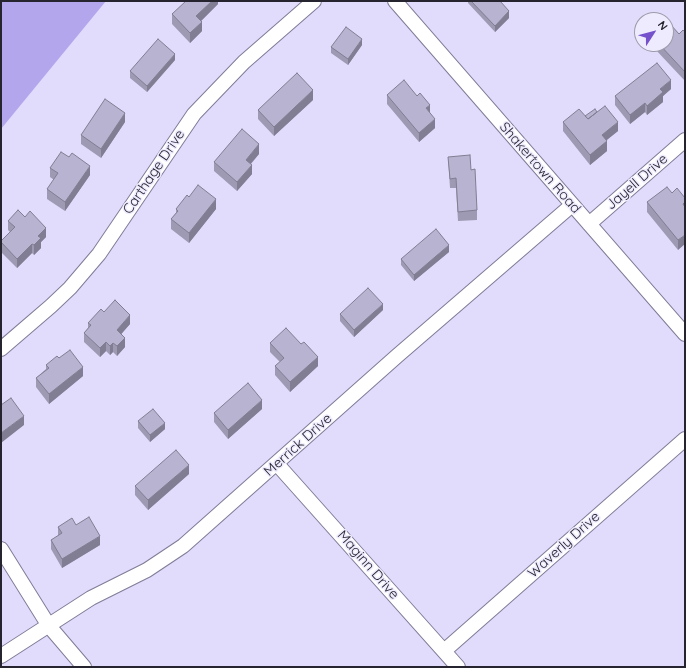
<!DOCTYPE html>
<html>
<head>
<meta charset="utf-8">
<style>
  body { margin:0 }
  #map { position:relative; width:686px; height:668px; overflow:hidden; background:#e1dcfb; font-family:Quicksand,sans-serif }
  canvas { display:block }
  .frame { position:absolute; inset:0; border:2px solid #26242f; pointer-events:none }
  .north { position:absolute; left:634px; top:12px; width:40px; height:40px; box-sizing:border-box; background:#eeebfe; border:1px solid #9e9bab; border-radius:50%; rotate:54deg; font-size:11px; font-weight:700; line-height:16px; text-align:center; color:#26242f }
  .north::after { content:''; display:block; margin:auto; width:14px; height:18px; background:#7552cc; clip-path:polygon(50% 0,100% 100%,50% 72%,0 100%) }
</style>
</head>
<body>
<div id="map">
<canvas width="686" height="668"></canvas>
<div class="frame"></div>
<div class="north">N</div>
</div>
<script>
const ctx = document.querySelector('canvas').getContext('2d');
ctx.lineJoin = 'round';
function paint(path, color) { ctx.fillStyle = color; ctx.fill(path, 'evenodd'); }
const shape = rows => new Path2D(rows.map(r => 'M' + r).join(''));
function stroke(path, color, width, dash) { ctx.strokeStyle = color; ctx.lineWidth = width; ctx.lineCap = dash ? 'butt' : 'round'; ctx.setLineDash(dash || []); ctx.stroke(path); }
function label(font, color, halo, rows, align = 'center') {
  ctx.font = font + ' Quicksand,sans-serif'; ctx.lineWidth = 3; ctx.setLineDash([]); ctx.textBaseline = 'middle'; ctx.strokeStyle = halo; ctx.fillStyle = color; for (const [text, x, y, turn = 0] of rows) {
    ctx.save(); ctx.translate(x, y); ctx.rotate((+turn || 0) * Math.PI / 180); ctx.textAlign = isNaN(turn) ? turn : align; if (halo) ctx.strokeText(text, 0, 0); ctx.fillText(text, 0, 0); ctx.restore();
  }
}
paint(shape([
  [1,1,106,1,1,129]
]), '#b3a6ed');
const minor = shape([
  [395,1,685,334],
  [589,224,685,140],
  [1,349,51,306,70,288,99,254,194,114,244,62,314,1],
  [277,464,458,667],
  [1,549,49,626,84,667],
  [444,651,685,439],
  [1,656,91,598,147,570,183,546,397,356,572,205]
]);
stroke(minor, '#807b97', 16);
stroke(minor, '#fff', 14);
paint(shape([
  [218,1,218,4,201,21,202,31,190,43,172,24,172,14],
  [468,1,500,1,509,18,495,32,468,3],
  [685,32,685,81,655,49,655,44,666,44,679,34],
  [362,45,348,65,331,53,331,47],
  [175,60,147,92,130,78,130,71],
  [671,89,663,96,663,102,647,115,645,112,630,124,615,105,615,96],
  [387,95,435,128,419,142,387,104],
  [313,100,274,136,258,119,258,110],
  [597,112,618,131,606,140,607,151,590,165,563,131,563,122,585,116],
  [125,122,101,158,81,144,81,135],
  [259,154,251,164,252,174,237,191,214,171,214,162],
  [69,157,90,175,65,211,47,199,47,189,54,180,50,177,50,168],
  [448,157,471,170,477,210,477,220,458,221,456,188,450,188],
  [672,193,685,198,678,250,647,212,647,202],
  [189,197,216,209,189,243,171,229,171,219,176,213,176,209],
  [8,221,46,237,41,242,41,248,34,255,32,253,17,268,1,252,1,241,10,232,8,230],
  [449,252,414,281,401,265,401,259],
  [383,310,354,337,340,321,340,314],
  [88,323,130,324,121,334,125,347,117,356,113,352,110,355,106,351,100,357,84,342,84,333,88,328],
  [270,343,301,344,318,366,290,392,275,375,275,366,280,362,270,352],
  [46,365,83,376,49,404,36,387,36,378,46,369],
  [262,409,228,439,214,422,214,413],
  [138,421,165,429,150,442,138,428],
  [189,474,148,510,135,495,135,486],
  [76,525,100,545,62,568,51,549,51,540,58,536,58,527]
]), '#9e9ab4');
paint(shape([
  [212,1,218,1,218,4,196,26,196,16],
  [509,11,509,18,495,32,495,26],
  [202,22,202,31,190,43,190,33],
  [362,39,362,45,348,65,348,59],
  [175,54,175,60,147,92,147,86],
  [671,80,671,89,663,96,663,102,647,115,647,106,660,89],
  [313,90,313,100,274,136,274,127],
  [645,103,645,112,630,124,630,115],
  [430,105,430,114,426,108],
  [125,113,125,122,101,158,101,149],
  [435,119,435,128,419,142,419,133],
  [618,122,618,131,602,144,602,135],
  [607,141,607,151,590,165,590,155],
  [259,144,259,154,246,169,246,160],
  [252,165,252,174,237,191,237,182],
  [90,166,90,175,65,211,65,202],
  [216,199,216,209,189,243,189,233],
  [46,228,46,237,41,242,41,248,34,255,34,245,38,236],
  [685,235,685,244,678,250,678,240],
  [32,244,32,253,17,268,17,259],
  [449,245,449,252,414,281,414,275],
  [383,304,383,310,354,337,354,330],
  [130,315,130,324,117,339,117,330],
  [125,338,125,347,117,356,117,346],
  [106,342,106,351,100,357,100,348],
  [113,343,113,352,110,355,110,346],
  [318,357,318,366,290,392,290,382],
  [83,367,83,376,49,404,49,394],
  [262,400,262,409,228,439,228,430],
  [24,416,24,425,1,443,1,433],
  [165,423,165,429,150,442,150,435],
  [189,465,189,474,148,510,148,500],
  [100,536,100,545,62,568,62,559]
]), '#817d92');
const building = shape([
  [186,1,212,1,196,16,202,22,190,33,172,14,186,1],
  [471,1,500,1,509,11,495,26,471,1],
  [671,25,679,34,683,30,685,32,685,72,659,44,666,44,666,30,671,25],
  [346,27,362,39,348,59,331,47,346,27],
  [158,39,175,54,147,86,130,71,158,39],
  [657,63,671,80,660,89,663,92,647,106,645,103,630,115,615,96,657,63],
  [297,73,313,90,274,127,258,110,297,73],
  [404,80,417,96,420,93,430,105,426,108,435,119,419,133,387,95,404,80],
  [105,99,125,113,101,149,81,135,105,99],
  [605,106,618,122,602,135,607,141,590,155,563,122,579,109,588,119,605,106],
  [595,109,597,112,588,119,585,116,595,109],
  [242,129,259,144,246,160,252,165,237,182,214,162,242,129],
  [61,152,69,157,72,153,90,166,65,202,47,189,58,173,50,168,61,152],
  [470,155,471,170,475,169,477,210,458,212,456,178,450,179,448,157,470,155],
  [198,185,216,199,189,233,171,219,178,211,176,209,187,195,189,197,198,185],
  [667,187,672,193,677,188,685,198,685,202,683,204,685,207,685,235,678,240,647,202,667,187],
  [18,210,25,217,30,211,46,228,38,236,41,238,34,245,32,244,17,259,1,242,1,241,15,227,8,221,18,210],
  [436,229,449,245,414,275,401,259,436,229],
  [368,288,383,304,354,330,340,314,368,288],
  [115,300,130,315,117,330,125,338,117,346,113,343,110,346,106,342,100,348,84,333,91,325,88,323,101,309,104,312,115,300],
  [286,328,301,344,304,342,318,357,290,382,275,366,284,358,270,343,286,328],
  [70,350,83,367,49,394,36,378,49,368,46,365,57,356,59,358,70,350],
  [248,383,262,400,228,430,214,413,248,383],
  [11,398,24,416,1,433,1,404,1,405,11,398],
  [153,409,165,423,150,435,138,421,153,409],
  [176,450,189,465,148,500,135,486,176,450],
  [89,517,100,536,62,559,51,540,62,533,58,527,72,518,76,525,89,517]
]);
paint(building, '#b8b3d1');
stroke(building, '#817d92', 1);
label('14px', '#26242f', '#eeebfe', [
  ["Shakertown Road",540,168,49],
  ["Carthage Drive",154,172,-56],
  ["Jayell Drive",637,182,-41],
  ["Merrick Drive",298,445,-42],
  ["Waverly Drive",564,545,-42],
  ["Maginn Drive",368,565,49]
]);
</script>
</body>
</html>
